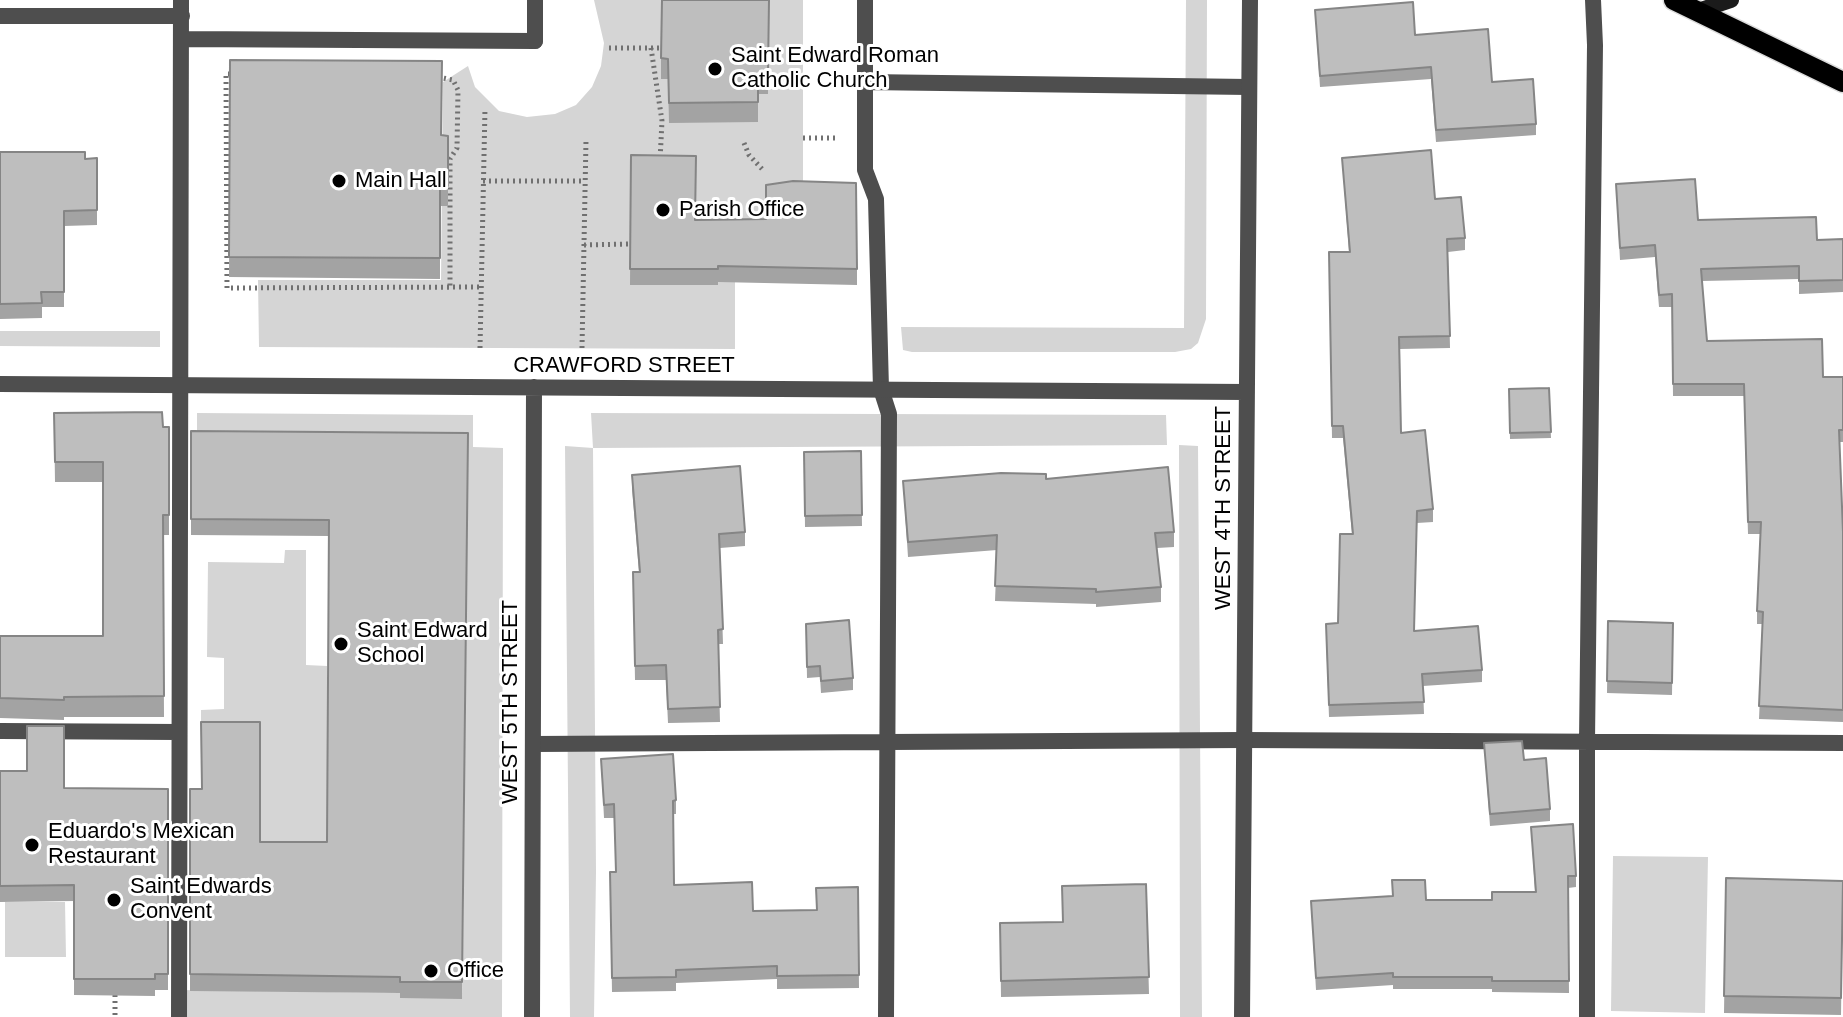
<!DOCTYPE html>
<html>
<head>
<meta charset="utf-8">
<style>
  body { margin:0 }
  canvas { display:block; background:#fff }
</style>
</head>
<body>
<canvas width="1843" height="1017"></canvas>
<script>
const ctx = document.querySelector('canvas').getContext('2d');
ctx.lineJoin = 'round';
function paint(path, color) { ctx.fillStyle = color; ctx.fill(path, 'evenodd'); }
const shape = rows => new Path2D(rows.map(r => 'M' + r).join(''));
function stroke(path, color, width, dash) { ctx.strokeStyle = color; ctx.lineWidth = width; ctx.lineCap = dash ? 'butt' : 'round'; ctx.setLineDash(dash || []); ctx.stroke(path); }
function label(font, color, halo, rows, align = 'center') {
  ctx.font = font + ' Helvetica,sans-serif'; ctx.lineWidth = 6; ctx.setLineDash([]); ctx.textBaseline = 'middle'; ctx.strokeStyle = halo; ctx.fillStyle = color; for (const [text, x, y, turn = 0] of rows) {
    ctx.save(); ctx.translate(x, y); ctx.rotate((+turn || 0) * Math.PI / 180); ctx.textAlign = isNaN(turn) ? turn : align; if (halo) ctx.strokeText(text, 0, 0); ctx.fillText(text, 0, 0); ctx.restore();
  }
}
paint(shape([
  [594,0,803,0,803,198,735,282,735,349,259,347,258,280,441,280,443,82,468,66,475,87,499,111,527,117,555,114,576,105,592,87,601,66,604,43],
  [1186,0,1207,0,1206,319,1198,343,1191,349,1175,352,912,352,903,350,901,327,1184,328],
  [0,331,160,331,160,347,0,346],
  [197,413,473,415,473,447,503,448,502,1017,179,1017,179,990,400,993,462,998,463,949,468,450,197,447],
  [591,413,1166,415,1167,445,593,448,596,872,594,1017,570,1017,565,446,593,448],
  [1179,445,1198,446,1202,1017,1180,1017],
  [285,550,306,550,306,665,327,666,327,859,259,858,201,738,201,710,224,709,224,658,207,657,208,562,284,563],
  [1613,856,1708,857,1705,1013,1611,1011],
  [5,902,65,902,66,957,5,957]
]), '#d5d5d5');
const primary = shape([
  [1674,0,1843,82]
]);
stroke(primary, '#dbdbdb', 23);
stroke(shape([
  [609,48,661,48],
  [651,48,662,121,660,161],
  [236,74,226,74,227,288,481,287],
  [438,77,453,80,458,90,457,148,450,159,450,287],
  [803,138,838,138],
  [744,143,749,155,763,170],
  [483,181,585,181],
  [584,245,629,244],
  [480,348,485,108],
  [582,348,586,140],
  [115,995,115,1017]
]), '#707070', 5, [2, 4]);
stroke(shape([
  [865,0,865,170,876,199,881,389,889,414,886,1017],
  [0,16,182,16],
  [182,39,535,41],
  [865,82,1249,87],
  [0,731,179,732],
  [533,744,1244,740,1843,743],
  [179,1017,181,0],
  [1587,1017,1587,741,1595,45,1593,0]
]), '#4e4e4e', 16);
stroke(shape([
  [535,0,535,41],
  [0,384,1247,392],
  [532,1017,534,387],
  [1242,1017,1250,0]
]), '#4e4e4e', 16);
stroke(shape([
  [1698,11,1731,0]
]), '#1b1b1b', 16);
stroke(primary, '#000', 20);
paint(shape([
  [769,0,768,94,758,94,758,122,669,123,668,79,661,79,661,58],
  [1315,10,1415,35,1492,82,1536,124,1536,135,1436,142,1431,79,1320,87],
  [230,60,441,135,448,136,448,206,440,206,440,279,229,277],
  [0,152,85,159,97,158,97,225,64,226,64,307,42,307,42,318,0,319],
  [631,155,696,220,857,269,857,285,718,282,718,285,630,285],
  [1342,158,1435,199,1465,238,1465,250,1448,252,1450,348,1400,349,1401,433,1433,509,1433,522,1417,523,1414,631,1482,670,1482,682,1423,686,1424,714,1329,717,1326,636,1338,623,1352,534,1343,438,1332,438,1329,252,1349,252],
  [1616,184,1698,220,1817,240,1843,239,1843,292,1799,294,1799,279,1702,281,1707,341,1823,377,1843,377,1843,442,1839,442,1843,532,1843,722,1759,719,1763,624,1757,624,1757,611,1761,534,1748,534,1744,396,1673,396,1672,307,1659,307,1655,257,1620,260],
  [1549,388,1551,438,1510,439,1509,389],
  [54,413,169,427,169,535,163,535,164,717,64,717,64,720,0,718,0,636,103,636,103,482,55,482],
  [191,431,468,433,462,999,400,998,400,993,190,991,190,789,260,842,327,842,329,536,191,535],
  [861,451,862,526,805,527,804,452],
  [632,475,745,532,745,546,720,548,723,644,718,644,720,722,668,723,666,680,635,680,633,572,639,572,632,489],
  [1046,479,1174,532,1174,547,1157,548,1161,587,1161,602,1096,607,1096,604,995,601,997,550,908,557,903,481],
  [1608,621,1673,623,1672,695,1607,693],
  [806,624,853,678,853,690,821,693,820,677,807,678],
  [1484,743,1550,809,1550,821,1490,826],
  [601,759,676,800,676,814,673,814,674,885,753,911,816,910,858,887,859,988,777,989,777,979,676,983,676,991,612,992,610,872,616,872,614,818,604,818],
  [0,771,64,788,168,789,168,990,155,990,155,996,74,995,74,901,0,902],
  [1531,827,1576,876,1576,887,1568,888,1569,993,1492,992,1492,989,1393,989,1393,985,1316,990,1311,901,1492,900,1535,892],
  [1726,878,1843,881,1841,1015,1724,1013],
  [1146,884,1149,994,1001,997,1000,923,1062,922]
]), '#a3a3a3');
const building = shape([
  [662,0,769,0,768,73,758,74,758,102,669,103,668,59,661,58,662,0],
  [1413,2,1415,35,1488,29,1492,82,1533,79,1536,124,1436,130,1431,67,1320,76,1315,10,1413,2],
  [230,60,442,61,441,135,448,136,448,186,440,186,440,258,229,257,230,60],
  [1431,150,1435,199,1461,197,1465,238,1447,239,1450,336,1399,337,1401,433,1425,430,1433,509,1417,511,1414,631,1478,626,1482,670,1422,674,1424,702,1329,705,1326,624,1338,623,1340,534,1353,534,1343,426,1332,426,1329,252,1350,252,1342,158,1431,150],
  [0,152,85,152,85,159,97,158,97,210,64,211,64,292,41,292,42,303,0,304,0,152],
  [631,155,696,156,695,220,766,219,766,185,793,181,856,183,857,269,718,266,718,269,630,269,631,155],
  [1695,179,1698,220,1816,217,1817,240,1843,239,1843,280,1799,281,1799,266,1701,269,1707,341,1822,339,1823,377,1843,377,1843,430,1839,430,1843,532,1843,710,1759,706,1763,612,1757,611,1761,522,1748,522,1744,384,1673,384,1672,294,1659,295,1655,245,1620,248,1616,184,1695,179],
  [1549,388,1551,432,1510,433,1509,389,1549,388],
  [162,412,163,427,169,427,169,515,163,515,164,696,64,697,64,700,0,698,0,636,103,636,103,462,55,462,54,413,162,412],
  [191,431,468,433,462,982,400,982,400,977,190,974,190,789,202,789,201,722,260,722,260,842,327,842,329,520,191,519,191,431],
  [861,451,862,515,805,516,804,452,861,451],
  [740,466,745,532,719,534,723,629,718,630,720,707,668,709,666,665,635,666,633,572,640,572,632,475,740,466],
  [1168,467,1174,532,1155,533,1161,587,1096,592,1096,589,995,586,997,535,908,542,903,481,1001,473,1046,474,1046,479,1168,467],
  [849,620,853,678,821,681,820,666,807,667,806,624,849,620],
  [1608,621,1673,623,1672,683,1607,681,1608,621],
  [27,726,64,726,64,788,168,789,168,974,155,974,155,979,74,979,74,885,0,886,0,771,27,771,27,726],
  [1522,741,1524,760,1546,758,1550,809,1490,814,1484,743,1522,741],
  [673,754,676,800,673,801,674,885,752,882,753,911,817,910,816,888,858,887,859,975,777,976,777,966,676,970,676,977,612,978,610,872,616,872,614,804,604,805,601,759,673,754],
  [1573,824,1576,876,1568,876,1569,981,1492,981,1492,977,1393,977,1393,973,1316,978,1311,901,1393,896,1392,880,1425,880,1426,900,1492,900,1492,892,1536,892,1531,827,1573,824],
  [1726,878,1843,881,1841,998,1724,996,1726,878],
  [1146,884,1149,977,1001,981,1000,923,1063,922,1062,886,1146,884]
]);
paint(building, '#bebebe');
stroke(building, '#858585', 2);
for (const [x, y, r, color] of [
  [715,69,8,"#000"],
  [339,181,8,"#000"],
  [663,210,8,"#000"],
  [341,644,8,"#000"],
  [32,845,8,"#000"],
  [114,900,8,"#000"],
  [431,971,8,"#000"]
]) { const dot = new Path2D(); dot.arc(x, y, r, 0, 2 * Math.PI); ctx.fillStyle = color; ctx.fill(dot); stroke(dot, '#fff', 3); }
label('22px', '#000', '#fff', [
  ["Saint Edward Roman",731,56],
  ["Catholic Church",731,81],
  ["Main Hall",355,181],
  ["Parish Office",679,210],
  ["Saint Edward",357,631],
  ["School",357,656],
  ["Eduardo's Mexican",48,832],
  ["Restaurant",48,857],
  ["Saint Edwards",130,887],
  ["Convent",130,912],
  ["Office",447,971]
], 'left');
label('22px', '#000', '#fff', [
  ["CRAWFORD STREET",624,366],
  ["WEST 4TH STREET",1224,508,-90],
  ["WEST 5TH STREET",511,702,-90]
]);
</script>
</body>
</html>
